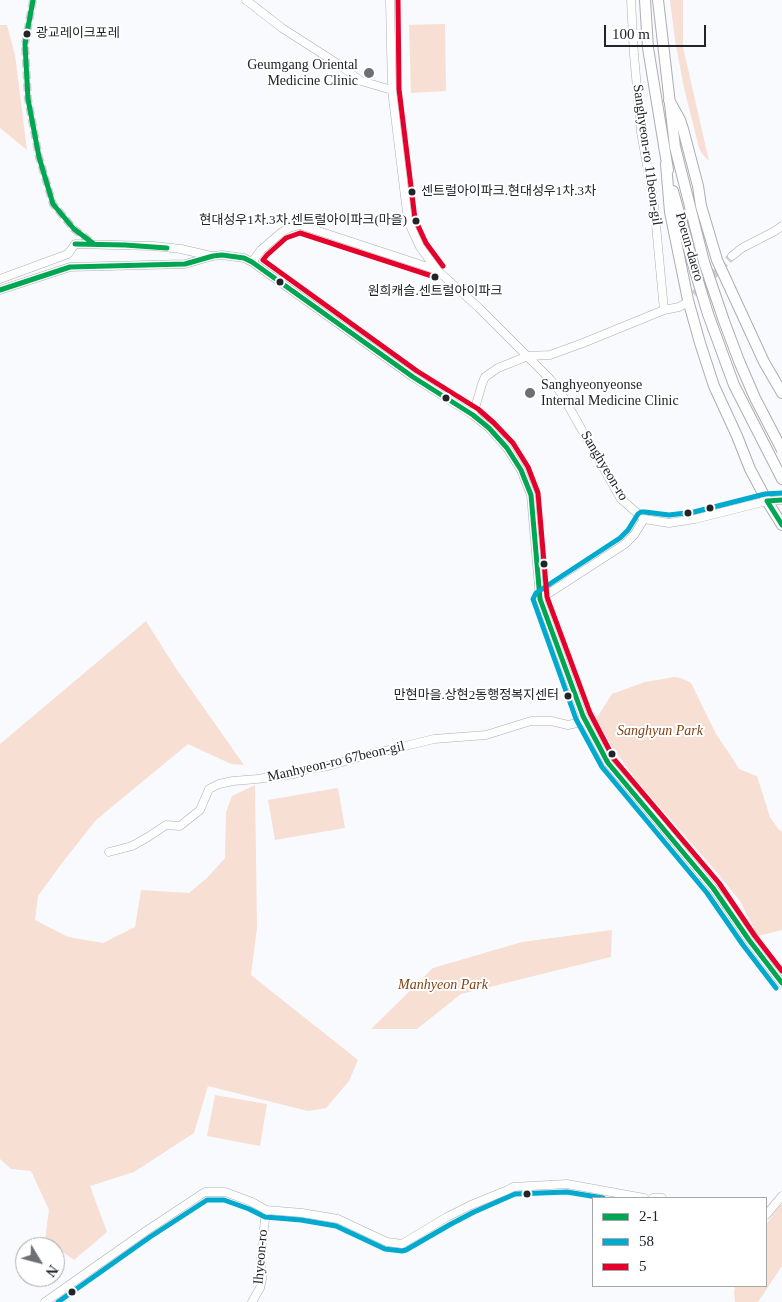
<!DOCTYPE html>
<html>
<head>
<meta charset="utf-8">
<style>
  body { margin:0 }
  #map { position:relative; width:782px; height:1302px; overflow:hidden; background:#f9fafd; font-family:"Times New Roman",serif }
  canvas { display:block }
  .legend { position:absolute; left:592px; top:1197px; width:175px; height:90px; box-sizing:border-box; background:#fff; border:1px solid #a6a7a9; margin:0; padding:6px 9px; list-style:none; font-size:15px; color:#212429 }
  .legend li { display:flex; align-items:center; gap:10px; height:25px }
  .legend b { width:25px; border:1px solid #a6a7a9 }
  .north { position:absolute; left:15px; top:1237px; width:50px; height:50px; box-sizing:border-box; background:#fff; border:1px solid #a6a7a9; border-radius:50%; rotate:127deg; font-size:14px; font-weight:700; line-height:20px; text-align:center; color:#212429 }
  .north::after { content:''; display:block; margin:auto; width:18px; height:22px; background:#6d6f73; clip-path:polygon(50% 0,100% 100%,50% 72%,0 100%) }
  .scale { position:absolute; left:604px; top:25px; width:102px; height:22px; box-sizing:border-box; border:2px solid #212429; border-top:0; padding-left:6px; font-size:15px; line-height:18px; white-space:nowrap; color:#212429; -webkit-text-stroke:4px #fff; paint-order:stroke }
</style>
</head>
<body>
<div id="map">
<canvas width="782" height="1302"></canvas>
<ul class="legend">
<li><b style="height:6px;background:#00a651"></b>2-1</li>
<li><b style="height:6px;background:#00a9ce"></b>58</li>
<li><b style="height:6px;background:#e4002b"></b>5</li>
</ul>
<div class="north">N</div>
<div class="scale">100 m</div>
</div>
<script>
const ctx = document.querySelector('canvas').getContext('2d');
ctx.lineJoin = 'round';
function paint(path, color) { ctx.fillStyle = color; ctx.fill(path, 'evenodd'); }
const shape = rows => new Path2D(rows.map(r => 'M' + r).join(''));
function stroke(path, color, width, dash) { ctx.strokeStyle = color; ctx.lineWidth = width; ctx.lineCap = dash ? 'butt' : 'round'; ctx.setLineDash(dash || []); ctx.stroke(path); }
function label(font, color, halo, rows, align = 'center') {
  ctx.font = font + ' "Times New Roman","Noto Sans KR",serif'; ctx.lineWidth = 4; ctx.setLineDash([]); ctx.textBaseline = 'middle'; ctx.strokeStyle = halo; ctx.fillStyle = color; for (const [text, x, y, turn = 0] of rows) {
    ctx.save(); ctx.translate(x, y); ctx.rotate((+turn || 0) * Math.PI / 180); ctx.textAlign = isNaN(turn) ? turn : align; if (halo) ctx.strokeText(text, 0, 0); ctx.fillText(text, 0, 0); ctx.restore();
  }
}
paint(shape([
  [670,0,683,0,683,47,709,161,703,155,699,148,684,88,675,40],
  [445,24,446,91,411,93,409,25],
  [0,25,7,25,15,55,27,150,0,128],
  [146,621,175,667,244,765,231,764,188,744,96,820,62,863,38,896,35,920,68,937,103,943,135,927,141,890,189,893,207,878,225,858,226,812,232,796,255,785,257,928,251,975,358,1060,349,1081,326,1108,308,1111,208,1086,194,1133,134,1172,90,1186,107,1232,74,1260,60,1250,55,1252,55,1247,44,1247,49,1210,31,1171,11,1169,0,1159,0,744],
  [674,677,681,678,691,683,716,734,729,753,739,769,757,776,770,817,779,830,782,831,782,930,758,936,740,901,714,869,636,780,613,748,596,719,612,694,645,682],
  [338,788,345,828,275,840,268,800],
  [612,930,611,957,461,994,417,1029,371,1029,433,968,522,942],
  [215,1095,267,1104,260,1146,207,1136],
  [782,1204,782,1266,758,1302,735,1302,734,1293,735,1286,766,1286,766,1225,778,1207]
]), '#f7dfd4');
stroke(shape([
  [33,0,25,44,28,99,39,157,53,204,74,229,94,244],
  [686,303,732,256]
]), '#cecfd3', 8, [8, 4]);
const minor = shape([
  [246,0,282,28,338,64,361,81,392,90],
  [390,0,392,90,408,221,420,247,437,270,479,308,550,379,561,393,621,499,644,519,669,523,695,519,767,501,782,500],
  [631,0,634,55,641,132,654,204,664,310],
  [732,256,742,248,775,231,782,226],
  [252,262,261,250,282,232,289,228,300,225,437,270],
  [0,279,68,254,75,244,154,246,181,249,211,256],
  [0,290,70,267,185,264,213,256,222,255,244,258,252,262,413,377,473,415,489,428,507,448,521,470,531,495,540,599,583,716,608,763,661,825,713,888,727,907,749,940,782,983],
  [473,415,482,384,485,377,498,368,528,356,550,355,583,343,664,310,679,307,686,303],
  [540,599,625,544,634,535,644,519],
  [109,852,132,846,148,837,166,825,180,826,200,810,209,789,219,784,233,781,257,779,294,774,308,769,328,766,374,753,389,750,434,739,486,735,531,721,551,721,568,725,586,721],
  [653,1198,662,1198],
  [766,1215,782,1196],
  [45,1302,146,1231,205,1192,225,1192,252,1202,266,1210,302,1213,338,1219,387,1242,402,1244,447,1217,471,1205,508,1190,513,1187,567,1184,644,1198],
  [252,1302,260,1288,262,1279,261,1257,266,1210]
]);
const major = shape([
  [645,0,648,48,668,170],
  [658,0,675,147,704,262],
  [669,100,680,120,683,129,698,186,701,206,717,260,764,362,782,393],
  [666,164,670,212,688,300,700,343,714,386,737,436,750,469,767,501,782,525],
  [673,191,695,271],
  [708,314,734,385,782,479]
]);
stroke(minor, '#adaeb2', 9);
stroke(major, '#adaeb2', 12);
stroke(minor, '#fefeff', 8);
stroke(major, '#fefeff', 10);
const majorBridge = shape([
  [704,262,724,321,739,361,755,398,782,450],
  [695,271,708,314]
]);
stroke(majorBridge, '#adaeb2', 12, []);
stroke(majorBridge, '#fefeff', 10);
stroke(shape([
  [33,0,25,44,28,99,39,157,53,204,74,229,94,244],
  [75,244,125,245,167,248],
  [0,290,70,267,185,264,213,256,222,255,244,258,252,262,413,377,473,415,489,428,507,448,521,470,531,495,540,599,583,716,608,763,713,888,749,940,782,983],
  [782,500,767,501,782,525]
]), '#00a651', 5);
stroke(shape([
  [776,988,743,945,707,893,602,767,576,719,533,599,536,593,620,538,628,530,638,514,641,512,645,512,669,515,694,512,765,494,782,493],
  [58,1302,150,1237,207,1200,224,1200,249,1209,265,1217,301,1220,336,1226,385,1249,402,1251,406,1250,451,1224,474,1212,515,1194,567,1192,603,1198]
]), '#00a9ce', 5);
stroke(shape([
  [398,0,399,89,415,219,426,243,443,266],
  [435,277,300,233,286,238,267,255,263,260,417,371,478,409,494,423,513,443,528,467,538,493,547,597,590,713,614,759,719,883,755,936,782,971]
]), '#e4002b', 5);
for (const [x, y, r, color] of [
  [27,34,4.5,"#212429"],
  [369,73,6,"#6d6f73"],
  [412,192,4.5,"#212429"],
  [416,221,4.5,"#212429"],
  [435,277,4.5,"#212429"],
  [280,282,4.5,"#212429"],
  [530,393,6,"#6d6f73"],
  [446,398,4.5,"#212429"],
  [710,508,4.5,"#212429"],
  [688,513,4.5,"#212429"],
  [544,564,4.5,"#212429"],
  [568,696,4.5,"#212429"],
  [612,754,4.5,"#212429"],
  [527,1194,4.5,"#212429"],
  [72,1292,4.5,"#212429"]
]) { const dot = new Path2D(); dot.arc(x, y, r, 0, 2 * Math.PI); ctx.fillStyle = color; ctx.fill(dot); stroke(dot, '#fff', 2); }
label('13px', '#212429', '#fff', [
  ["광교레이크포레",36,34],
  ["센트럴아이파크.현대성우1차.3차",421,192],
  ["현대성우1차.3차.센트럴아이파크(마을)",407,221,"right"],
  ["원희캐슬.센트럴아이파크",435,292,"center"],
  ["만현마을.상현2동행정복지센터",559,696,"right"]
], 'left');
label('14px', '#212429', '#fff', [
  ["Geumgang Oriental",358,65],
  ["Medicine Clinic",358,81],
  ["Sanghyeonyeonse",541,385,"left"],
  ["Internal Medicine Clinic",541,401,"left"]
], 'right');
label('14px', '#212429', '#fff', [
  ["Sanghyeon-ro 11beon-gil",647,155,82],
  ["Poeun-daero",689,247,74],
  ["Sanghyeon-ro",604,466,59],
  ["Manhyeon-ro 67beon-gil",336,762,-13],
  ["Ihyeon-ro",261,1257,-85]
]);
label('italic 14px', '#843f11', '#fff', [
  ["Sanghyun Park",660,731],
  ["Manhyeon Park",443,985]
]);
</script>
</body>
</html>
